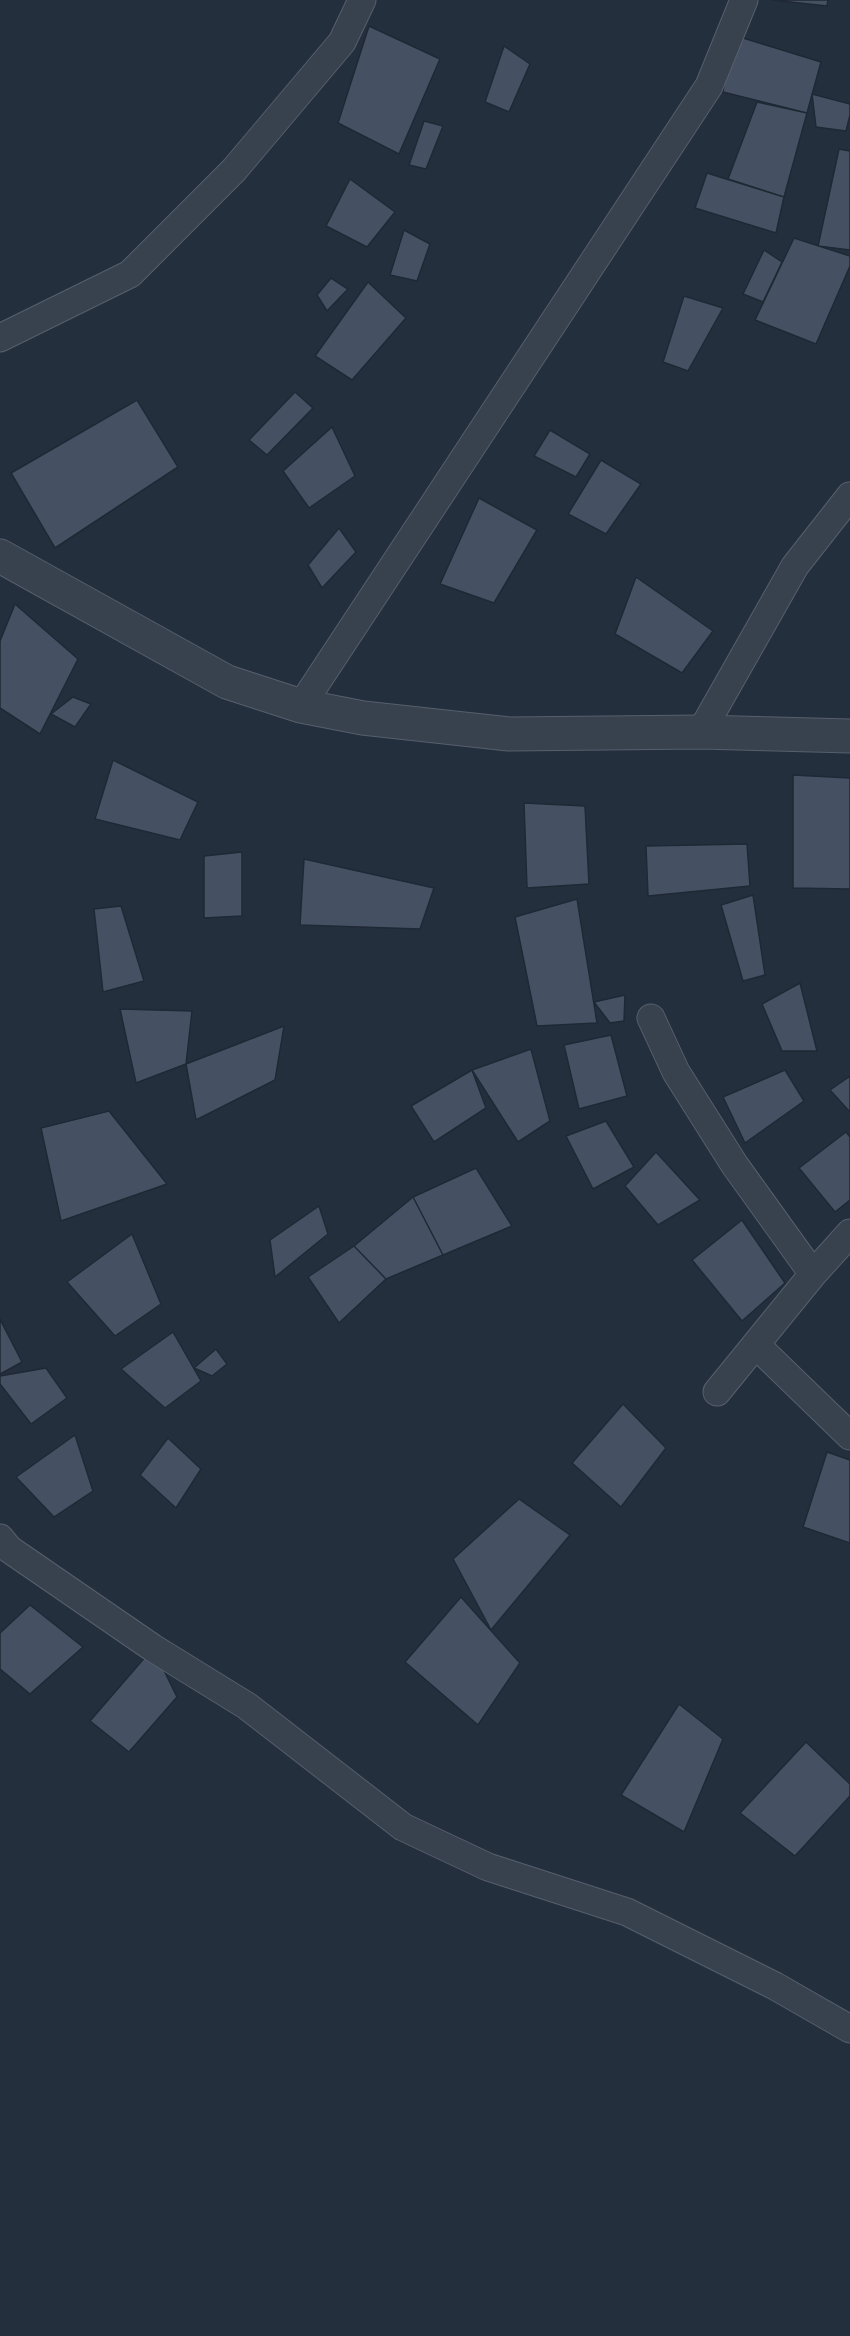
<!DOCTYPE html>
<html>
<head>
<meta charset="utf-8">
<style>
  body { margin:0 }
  canvas { display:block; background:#242f3e }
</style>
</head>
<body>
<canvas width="850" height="2336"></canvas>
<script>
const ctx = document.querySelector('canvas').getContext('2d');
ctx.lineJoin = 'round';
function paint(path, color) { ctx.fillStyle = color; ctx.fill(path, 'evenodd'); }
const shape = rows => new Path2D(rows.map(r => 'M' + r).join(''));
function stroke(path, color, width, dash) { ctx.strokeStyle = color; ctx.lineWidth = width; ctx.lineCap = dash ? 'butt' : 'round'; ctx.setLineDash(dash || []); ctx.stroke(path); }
const building = shape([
  [772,0,828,0,827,6,772,0],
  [369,26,440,59,399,154,338,123,369,26],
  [730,34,821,62,807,113,723,92,730,34],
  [504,46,530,64,509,112,485,102,504,46],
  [812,94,850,104,850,115,846,131,816,127,812,94],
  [757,102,807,113,784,197,728,179,757,102],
  [424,121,443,126,426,169,409,165,424,121],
  [839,149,850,151,850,250,818,246,839,149],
  [707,173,784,197,776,233,695,208,707,173],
  [350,179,395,212,367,247,326,226,350,179],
  [404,230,430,244,417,281,390,275,404,230],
  [794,238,850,256,850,266,816,344,755,320,794,238],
  [764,250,782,262,763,302,743,294,764,250],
  [331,278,348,289,327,311,317,295,331,278],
  [368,282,406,318,352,380,315,356,368,282],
  [684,296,723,308,688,371,663,362,684,296],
  [295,392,313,408,267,455,249,440,295,392],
  [137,400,178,467,55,548,11,473,137,400],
  [332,427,355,476,309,508,283,471,332,427],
  [550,430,590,454,576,477,534,456,550,430],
  [601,460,641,484,606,534,568,514,601,460],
  [479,498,537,530,494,603,440,584,479,498],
  [339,528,356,552,322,588,308,565,339,528],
  [636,577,713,631,682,673,615,634,636,577],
  [15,604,78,659,40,734,0,708,0,641,15,604],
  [73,697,91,704,75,727,51,714,73,697],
  [113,760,198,802,180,840,95,819,113,760],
  [793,775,850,778,850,889,793,888,793,775],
  [524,803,585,806,589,884,527,888,524,803],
  [747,844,750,886,648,896,646,846,747,844],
  [242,852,242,916,204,918,204,856,242,852],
  [304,859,434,888,420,929,300,925,304,859],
  [753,895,765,975,743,981,721,905,753,895],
  [577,899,597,1023,537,1026,515,917,577,899],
  [121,906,144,981,103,992,94,909,121,906],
  [800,983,817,1051,782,1051,762,1004,800,983],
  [625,995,624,1021,610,1023,594,1002,625,995],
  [120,1009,192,1011,186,1064,136,1083,120,1009],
  [284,1026,275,1080,196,1120,186,1064,284,1026],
  [611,1035,627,1096,579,1109,564,1045,611,1035],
  [531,1049,550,1121,518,1142,472,1070,531,1049],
  [472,1070,486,1108,434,1142,411,1106,472,1070],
  [785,1070,804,1101,745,1143,723,1097,785,1070],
  [850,1076,850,1112,830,1090,850,1076],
  [109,1111,167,1184,61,1221,41,1128,109,1111],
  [606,1121,634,1167,593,1189,566,1136,606,1121],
  [846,1132,850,1137,850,1200,835,1212,799,1168,846,1132],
  [656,1152,700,1200,658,1225,625,1186,656,1152],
  [476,1168,512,1226,443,1255,413,1197,476,1168],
  [413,1197,443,1255,386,1279,354,1246,413,1197],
  [319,1206,328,1234,275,1277,270,1240,319,1206],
  [742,1220,785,1283,742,1321,692,1260,742,1220],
  [132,1234,161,1304,115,1336,67,1282,132,1234],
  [354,1246,386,1279,339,1323,308,1277,354,1246],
  [0,1319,22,1362,0,1374,0,1319],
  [173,1332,201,1381,165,1408,121,1369,173,1332],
  [216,1349,227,1364,212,1376,194,1368,216,1349],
  [46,1368,67,1398,31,1424,0,1384,0,1376,46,1368],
  [623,1404,666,1448,621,1507,572,1463,623,1404],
  [75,1435,93,1491,54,1517,16,1477,75,1435],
  [168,1438,201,1469,176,1508,140,1475,168,1438],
  [827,1452,850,1460,850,1543,803,1527,827,1452],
  [519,1499,570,1535,491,1630,453,1559,519,1499],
  [461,1597,520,1663,478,1725,405,1662,461,1597],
  [30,1605,83,1647,30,1694,0,1669,0,1633,30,1605],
  [153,1648,177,1697,129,1752,90,1721,153,1648],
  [679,1704,723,1739,684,1832,621,1795,679,1704],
  [806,1742,850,1784,850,1796,795,1856,740,1813,806,1742]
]);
paint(building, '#455162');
stroke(building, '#1f2835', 1.5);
const minor = shape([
  [0,338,130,274,234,170,342,42,362,0],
  [301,706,709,86,744,0],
  [701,732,795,566,850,496],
  [651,1018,676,1072,734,1164,813,1274],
  [756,1345,850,1436],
  [717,1392,813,1274,850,1233],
  [0,1538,9,1549,153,1648,247,1706,403,1827,488,1867,627,1912,775,1986,850,2029]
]);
const tertiary = shape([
  [0,556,227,682,301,706,363,718,509,734,701,732,850,736]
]);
stroke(minor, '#565f6c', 29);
stroke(tertiary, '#565f6c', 35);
stroke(minor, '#38414e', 27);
stroke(tertiary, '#38414e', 33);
</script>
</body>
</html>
